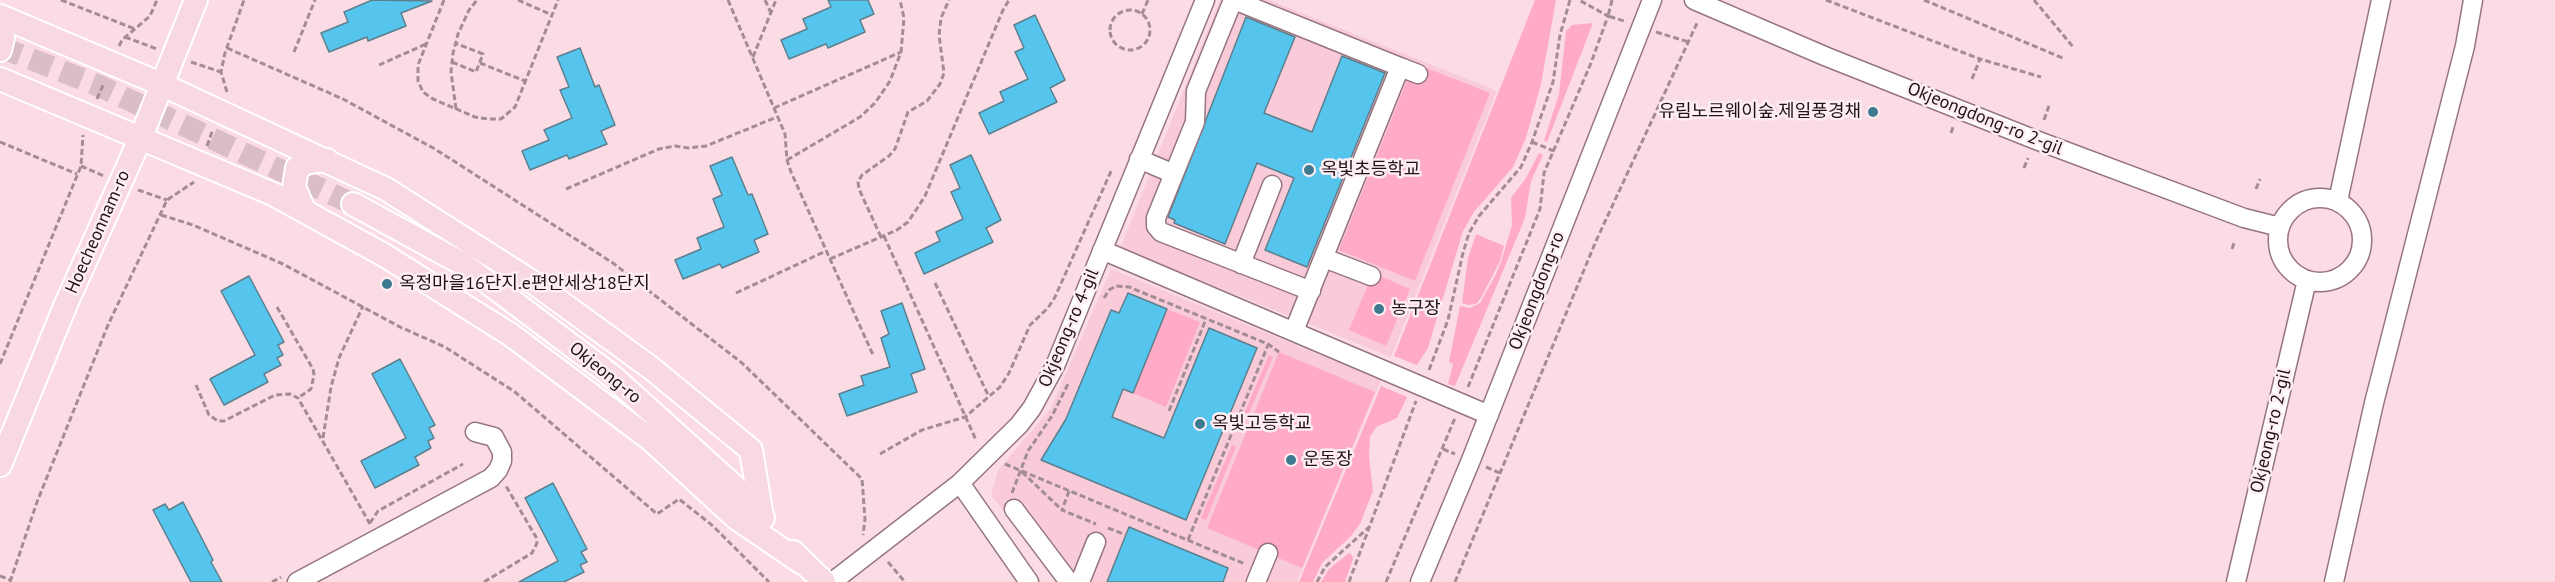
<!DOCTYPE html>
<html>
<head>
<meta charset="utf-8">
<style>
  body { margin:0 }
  canvas { display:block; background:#fbdce5 }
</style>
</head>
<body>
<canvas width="2555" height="582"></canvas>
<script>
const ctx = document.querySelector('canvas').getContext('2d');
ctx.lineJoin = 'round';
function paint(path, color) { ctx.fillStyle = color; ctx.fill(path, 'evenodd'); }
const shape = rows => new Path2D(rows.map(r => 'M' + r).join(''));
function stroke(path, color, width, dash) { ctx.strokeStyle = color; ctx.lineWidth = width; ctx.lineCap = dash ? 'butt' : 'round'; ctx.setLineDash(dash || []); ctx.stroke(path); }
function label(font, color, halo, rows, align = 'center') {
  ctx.font = font + ' "PT Sans","Noto Sans KR",sans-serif'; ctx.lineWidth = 5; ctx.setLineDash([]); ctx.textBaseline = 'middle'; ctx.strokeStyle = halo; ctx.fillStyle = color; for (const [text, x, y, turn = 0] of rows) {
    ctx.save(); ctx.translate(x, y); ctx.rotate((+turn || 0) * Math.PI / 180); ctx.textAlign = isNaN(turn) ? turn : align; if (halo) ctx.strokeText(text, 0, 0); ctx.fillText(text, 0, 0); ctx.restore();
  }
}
paint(shape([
  [1220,0,1269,0,1497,91,1391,357,1120,248],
  [1111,269,1381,380,1297,582,1060,582,991,495,998,470,1051,408]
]), '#f9cbd9');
paint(shape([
  [1535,0,1556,0,1541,84,1526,138,1513,167,1474,212,1463,231,1428,348,1417,365,1394,356],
  [1593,23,1547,142,1544,141,1559,94,1566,31,1572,25],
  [1414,63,1490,93,1415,281,1339,250],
  [1539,153,1543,155,1531,181,1525,218,1455,386,1448,384,1453,364,1449,362,1460,306,1470,308,1480,303,1495,276,1501,262,1512,225,1511,198,1526,178],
  [1476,234,1504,246,1500,261,1481,298,1476,304,1468,305,1462,303,1468,258],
  [1373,273,1410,289,1386,346,1349,330],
  [1167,309,1200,322,1166,407,1133,393],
  [1279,352,1375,392,1302,568,1207,528],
  [1269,355,1273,357,1242,430,1238,428],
  [1381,386,1407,397,1397,418,1376,427,1370,437,1369,456,1373,491,1360,524,1350,537,1322,563,1313,582,1299,582],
  [1232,445,1236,447,1206,520,1201,518],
  [1349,553,1352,555,1353,559,1345,582,1321,582,1329,569]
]), '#ffaac6');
const building = shape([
  [372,0,432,1,401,13,406,26,368,41,367,37,329,52,321,33,348,22,344,12,372,0],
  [828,0,868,0,874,14,860,20,865,32,828,48,826,44,789,59,781,40,807,29,803,19,831,7,828,0],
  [1035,15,1065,80,1050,88,1057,102,989,134,979,113,1004,101,1000,92,1028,79,1015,52,1024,48,1014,25,1035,15],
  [1246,17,1295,37,1264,113,1312,132,1342,56,1385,73,1307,267,1265,250,1294,178,1257,163,1225,244,1174,223,1175,220,1168,217,1246,17],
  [580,48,595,87,599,85,615,125,601,131,607,144,569,159,567,155,530,170,522,151,549,140,544,130,572,118,560,90,569,87,557,57,580,48],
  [971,155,1001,220,986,228,993,242,924,274,915,253,940,241,936,232,963,219,951,192,960,188,950,165,971,155],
  [732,157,748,195,752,194,768,234,754,240,759,252,722,268,720,264,683,279,675,260,701,249,697,238,724,227,713,199,722,195,710,166,732,157],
  [249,276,284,342,278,345,283,355,277,358,281,365,264,374,268,382,224,405,210,379,255,355,221,291,249,276],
  [1128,293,1167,309,1133,393,1123,389,1112,417,1164,438,1209,328,1257,348,1186,520,1041,460,1066,419,1111,310,1119,313,1128,293],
  [902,303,925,369,911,374,917,392,847,416,839,394,864,385,861,376,890,367,881,338,889,334,881,311,902,303],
  [400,359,435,425,429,428,434,438,428,441,431,448,415,457,419,465,375,488,361,461,406,438,372,374,400,359],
  [553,483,587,549,581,552,587,562,580,565,584,572,564,582,519,582,558,561,525,498,553,483],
  [183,502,213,560,211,562,222,582,191,582,153,510,165,504,169,510,183,502],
  [1129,527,1228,568,1223,582,1107,582,1129,527]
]);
paint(building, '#55c5ed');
stroke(building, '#5d7f8d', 1.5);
stroke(shape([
  [0,47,97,85,353,204]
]), '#dabec6', 22, [22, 11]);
const minor = shape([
  [1233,0,1196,91,1195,122,1156,218,1156,226,1161,232,1311,291],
  [1234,0,1400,67,1294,331],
  [1694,0,1827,57,2036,140,2244,218,2280,227],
  [1400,67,1418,74],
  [1139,159,1174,174],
  '2278 240a42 42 0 1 1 84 0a42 42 0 1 1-84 0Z',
  [2338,201,2381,0],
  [1102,250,1489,415],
  [1324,258,1371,276],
  [1241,264,1272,185],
  [960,483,1029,582],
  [1014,509,1069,582],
  [297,582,491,478,498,470,502,461,502,452,494,437,475,432],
  [832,582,960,483,1019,425,1032,408,1055,366,1205,0],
  [1080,582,1096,542],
  [1256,582,1268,553],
  [1420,582,1471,460,1652,0],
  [2236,582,2307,280],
  [2334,582,2374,403,2465,46,2473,0]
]);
const major = shape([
  [0,16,163,85,386,189,537,285,651,368,751,450,762,517],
  [0,29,3,38,0,50],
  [0,79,273,194,384,255,511,335,650,439,736,518,802,563],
  [353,204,463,264,612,376,736,488,763,518],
  [304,210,294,187,297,168,308,162,327,160],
  [0,465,66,304,141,137,196,0],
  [793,552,824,582]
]);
stroke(minor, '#96757f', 21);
stroke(major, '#fff', 26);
stroke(shape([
  [61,0,135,29],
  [444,0,418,65,418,81,423,92,433,99,475,117,488,119,501,119,515,107,558,0],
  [518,0,552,15],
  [728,0,785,134,787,160,791,172,873,355],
  [765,0,771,13],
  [1612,0,1608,16,1624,21],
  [1826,0,1980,59],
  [1924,0,2065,59],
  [2034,0,2074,48],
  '1110 30a20 20 0 1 1 40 0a20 20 0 1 1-40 0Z',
  [1142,14,1148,0],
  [1656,32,1689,42],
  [125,37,157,49],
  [119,46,122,40,150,16,157,0],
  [227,48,343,99,435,149,613,263,742,363,862,479,865,519,863,535],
  [294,52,315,0],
  [753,57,776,0],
  [191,62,221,72],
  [452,62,476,72,483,54,455,43],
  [480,63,525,81],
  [379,65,426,44],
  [1972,79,1980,59,2041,77],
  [227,92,221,72,225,53,244,0],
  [97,99,104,83],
  [774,108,901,52],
  [456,109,451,72,453,53,458,34,469,10,477,0],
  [2044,120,2050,103],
  [1951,133,1953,127],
  [0,142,77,174],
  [1532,142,1554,151],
  [207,146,213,129],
  [787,160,860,117,875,103,890,81,901,52,904,18,900,0],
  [81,166,104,176],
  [2024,168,2028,158],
  [566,189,659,149,675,146,688,148,706,146,777,117],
  [2256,189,2260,179],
  [138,190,167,200],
  [161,215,193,225,283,264,400,327,445,347,515,392,657,514,679,499,713,526,769,582],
  [884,236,976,440],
  [881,237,859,189,858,182,862,175,889,156,895,149,908,112,927,101,940,84,944,73,939,35,941,18,949,0],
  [2232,249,2234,243],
  [830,259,897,230,908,222,916,210,925,196,1003,10,1009,0],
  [935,283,989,397],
  [736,293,826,251],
  [1104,298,1109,290,1116,286,1129,287,1268,344,1279,352],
  [277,307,313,369,314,375,311,389,298,398],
  [0,364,81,166,83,135],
  [1429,370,1448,320,1463,253,1469,233,1479,216,1521,167,1532,142,1553,82,1560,35,1570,0],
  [196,385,209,415,218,421,224,421,275,395,290,394,298,398,370,524],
  [1468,387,1540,209,1544,173,1591,63,1608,16,1579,0],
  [1169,411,1206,319],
  [323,438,331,387,339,358,363,306],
  [1443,449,1455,454],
  [880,454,922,430,965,417,1000,387,1009,373,1030,325,1048,308,1055,297,1112,169],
  [1005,464,1245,564],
  [1486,467,1500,473],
  [1022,472,1062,510],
  [1069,491,1062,510,1096,524],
  [1012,493,1028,451,1052,416,1069,382],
  [370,523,378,511,463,464],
  [1108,528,1126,535],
  [1188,540,1268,345],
  [888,562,905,582],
  [0,576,10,580],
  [10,582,37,502,108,325,167,200,194,182],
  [272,582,281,577],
  [484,582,532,553,537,543,536,537,506,486],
  [1317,582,1325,567,1369,527],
  [1349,582,1416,401],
  [1386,582,1455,418],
  [1455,582,1596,241,1698,21]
]), '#a38c93', 3, [6, 3]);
stroke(minor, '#fff', 18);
stroke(major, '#f8d9e2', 22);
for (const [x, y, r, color] of [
  [1873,112,6,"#3d7a90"],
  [1309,170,6,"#3d7a90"],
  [387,284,6,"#3d7a90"],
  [1379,309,6,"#3d7a90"],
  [1200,424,6,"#3d7a90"],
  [1291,460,6,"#3d7a90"]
]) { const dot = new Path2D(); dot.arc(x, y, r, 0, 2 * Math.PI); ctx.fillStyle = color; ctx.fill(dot); stroke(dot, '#feeef2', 2); }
label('18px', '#1f1317', '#feeef2', [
  ["유림노르웨이숲.제일풍경채",1861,112,"right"],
  ["옥빛초등학교",1321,170],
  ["옥정마을16단지.e편안세상18단지",399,284],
  ["농구장",1391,309],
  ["옥빛고등학교",1212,424],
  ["운동장",1303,460]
], 'left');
label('18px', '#1f1317', '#feeef2', [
  ["Okjeongdong-ro 2-gil",1985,119,22],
  ["Hoecheonnam-ro",98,232,-66],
  ["Okjeongdong-ro",1537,291,-69],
  ["Okjeong-ro 4-gil",1069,328,-67],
  ["Okjeong-ro",605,373,39],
  ["Okjeong-ro 2-gil",2271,431,-77]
]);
</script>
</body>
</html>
